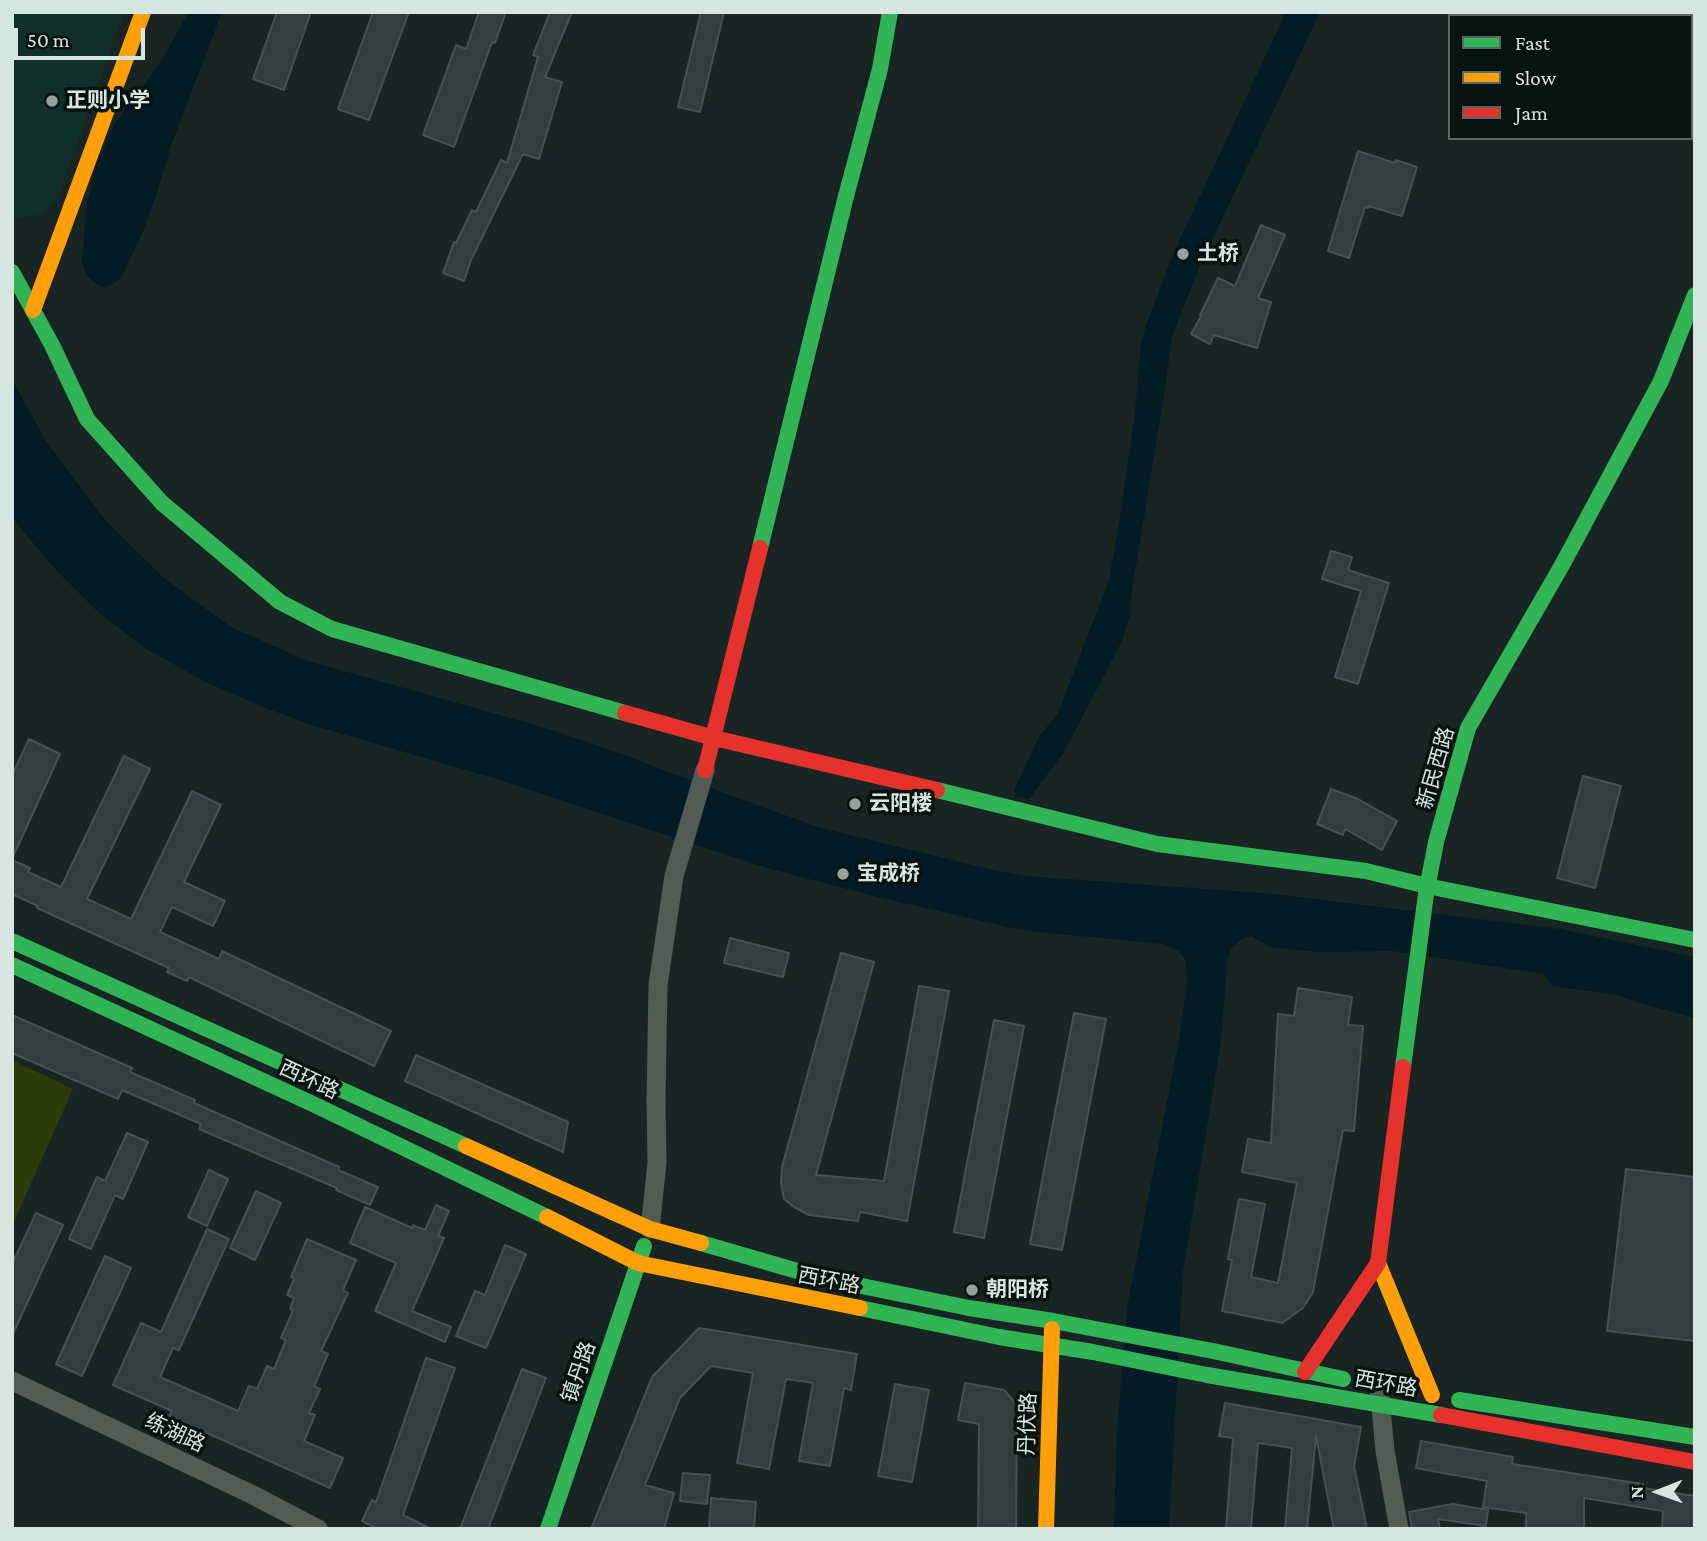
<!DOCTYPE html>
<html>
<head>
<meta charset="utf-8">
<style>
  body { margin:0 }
  #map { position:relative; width:1707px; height:1541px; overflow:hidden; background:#192522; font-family:"Crimson Pro",serif }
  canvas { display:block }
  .frame { position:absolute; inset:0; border:14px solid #d6e5e0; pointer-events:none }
  .legend { position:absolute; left:1448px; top:14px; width:245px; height:126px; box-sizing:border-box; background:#08120f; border:2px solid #5a6663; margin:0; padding:9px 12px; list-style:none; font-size:21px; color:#d6e5e0 }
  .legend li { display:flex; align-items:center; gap:14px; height:35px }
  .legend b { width:35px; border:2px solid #5a6663 }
  .north { position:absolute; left:1623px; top:1457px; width:70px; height:70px; -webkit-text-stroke:5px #08120f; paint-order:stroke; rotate:269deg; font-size:19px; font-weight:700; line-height:28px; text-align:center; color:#d6e5e0 }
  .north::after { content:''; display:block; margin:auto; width:24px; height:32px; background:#d6e5e0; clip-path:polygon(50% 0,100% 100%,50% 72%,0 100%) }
  .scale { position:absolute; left:14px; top:28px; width:131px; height:32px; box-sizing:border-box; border:4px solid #d6e5e0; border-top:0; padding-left:9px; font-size:21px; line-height:24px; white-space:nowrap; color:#d6e5e0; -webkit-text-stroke:5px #08120f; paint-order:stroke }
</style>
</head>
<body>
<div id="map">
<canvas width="1707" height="1541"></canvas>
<div class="frame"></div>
<ul class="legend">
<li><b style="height:9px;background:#30b455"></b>Fast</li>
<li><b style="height:9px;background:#ff9f0a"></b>Slow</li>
<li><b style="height:9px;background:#e5322d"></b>Jam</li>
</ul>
<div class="north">N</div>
<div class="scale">50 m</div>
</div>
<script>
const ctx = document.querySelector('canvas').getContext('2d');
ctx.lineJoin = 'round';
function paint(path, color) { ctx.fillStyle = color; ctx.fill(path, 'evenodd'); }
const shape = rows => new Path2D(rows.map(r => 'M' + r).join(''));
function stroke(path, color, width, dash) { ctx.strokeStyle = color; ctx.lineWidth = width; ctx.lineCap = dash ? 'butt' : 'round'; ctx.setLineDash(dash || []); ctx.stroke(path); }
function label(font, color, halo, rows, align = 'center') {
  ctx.font = font + ' "Crimson Pro","Noto Sans SC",serif'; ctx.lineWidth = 7; ctx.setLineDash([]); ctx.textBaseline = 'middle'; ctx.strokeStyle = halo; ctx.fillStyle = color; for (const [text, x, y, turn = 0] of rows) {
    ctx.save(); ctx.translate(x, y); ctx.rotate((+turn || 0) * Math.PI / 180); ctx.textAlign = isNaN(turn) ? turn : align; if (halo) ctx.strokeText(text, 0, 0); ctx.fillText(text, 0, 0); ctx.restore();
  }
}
paint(shape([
  [12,12,124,12,61,189,45,214,12,219]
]), '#113029');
paint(shape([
  [12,1060,73,1089,12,1226]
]), '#2d3b0b');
paint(shape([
  [189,12,222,12,172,143,157,192,142,234,121,278,111,285,103,287,96,284,86,275,82,262,86,208,96,166,115,123,160,63],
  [1286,12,1320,12,1199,268,1172,337,1162,408,1132,590,1130,615,1122,641,1064,752,1029,799,1016,797,1014,790,1039,737,1058,713,1109,580,1119,524,1135,413,1141,342,1148,320,1174,252],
  [12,380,46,441,106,521,164,578,231,627,305,660,549,729,608,749,751,803,821,828,993,870,1026,876,1275,894,1560,929,1695,957,1695,1018,1632,1001,1617,995,1552,986,1544,974,1392,951,1317,952,1270,947,1251,936,1240,940,1231,949,1227,962,1221,1042,1183,1271,1169,1529,1114,1529,1117,1429,1128,1303,1179,1040,1187,983,1186,961,1179,951,1164,944,1038,932,1012,928,878,897,767,868,500,780,312,725,260,706,204,681,146,649,98,612,57,571,18,525,12,515]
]), '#021b24');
const building = shape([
  [277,12,311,12,284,90,253,79,277,12],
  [373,12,409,12,369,120,338,109,373,12],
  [479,12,506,12,495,43,492,42,454,147,423,135,456,45,466,49,479,12],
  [550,12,572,12,545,77,562,82,539,159,523,154,471,260,464,281,443,273,454,242,456,243,472,210,476,212,501,160,507,163,538,57,533,55,550,12],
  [701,12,724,12,700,112,678,107,701,12],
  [1358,151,1395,163,1396,160,1417,167,1402,216,1368,206,1368,208,1365,207,1349,258,1328,251,1358,151],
  [1261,225,1285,235,1258,298,1271,302,1257,348,1214,335,1210,344,1191,334,1201,316,1200,315,1218,278,1235,286,1261,225],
  [1331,551,1352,557,1348,570,1389,583,1358,684,1335,677,1361,591,1322,579,1331,551],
  [29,739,60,754,12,859,12,775,29,739],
  [124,756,150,769,87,899,131,919,192,791,221,805,184,882,225,901,213,926,172,907,160,932,219,959,222,951,391,1031,374,1066,189,977,187,981,167,972,169,968,37,908,38,906,12,894,12,860,30,868,28,872,61,887,124,756],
  [1583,776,1621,786,1595,888,1557,878,1583,776],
  [1331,789,1358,799,1397,821,1382,850,1345,829,1343,835,1317,824,1331,789],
  [730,938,789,953,783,977,724,963,730,938],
  [841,953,874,962,816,1175,884,1181,919,986,949,991,907,1221,860,1212,858,1221,809,1215,794,1207,784,1199,781,1183,782,1167,841,953],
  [1298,988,1352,997,1348,1025,1363,1026,1354,1131,1343,1130,1313,1292,1303,1308,1282,1323,1222,1311,1232,1260,1228,1259,1239,1199,1265,1204,1251,1277,1278,1283,1297,1183,1242,1172,1248,1139,1271,1143,1278,1014,1294,1016,1298,988],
  [1074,1013,1106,1019,1062,1250,1030,1244,1074,1013],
  [12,1015,132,1068,130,1072,195,1100,194,1103,339,1167,338,1170,378,1187,370,1205,336,1190,337,1188,199,1129,201,1124,122,1090,118,1099,12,1053,12,1015],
  [994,1020,1024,1026,984,1238,954,1232,994,1020],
  [416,1055,568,1122,563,1152,405,1081,416,1055],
  [127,1133,148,1142,123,1199,115,1195,91,1249,69,1239,97,1177,105,1181,127,1133],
  [1626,1169,1695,1177,1695,1341,1607,1331,1626,1169],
  [209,1170,228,1179,207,1226,188,1217,209,1170],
  [256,1191,281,1203,255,1260,230,1248,256,1191],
  [436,1205,449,1211,438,1236,444,1238,412,1311,451,1327,445,1342,375,1311,396,1263,350,1243,365,1207,412,1228,413,1225,425,1230,436,1205],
  [36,1213,63,1225,12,1336,12,1264,36,1213],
  [207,1229,229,1239,179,1350,173,1348,160,1377,238,1411,249,1386,257,1389,267,1366,274,1369,286,1340,281,1338,293,1310,290,1309,294,1298,287,1295,294,1279,291,1277,307,1239,356,1260,343,1290,348,1293,321,1351,328,1354,314,1386,320,1389,309,1413,315,1415,304,1441,343,1458,330,1488,169,1416,172,1411,113,1385,141,1323,161,1332,207,1229],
  [505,1245,526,1254,486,1348,456,1336,475,1291,485,1295,505,1245],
  [105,1256,131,1268,82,1376,56,1364,105,1256],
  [699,1328,857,1354,851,1390,844,1388,830,1466,799,1461,813,1383,786,1379,769,1469,737,1463,753,1373,711,1366,680,1398,645,1485,674,1493,664,1529,591,1529,652,1377,699,1328],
  [426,1358,455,1368,403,1515,431,1529,378,1529,362,1521,372,1500,376,1502,426,1358],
  [522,1369,546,1378,488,1529,460,1529,522,1369],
  [965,1383,1004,1390,1017,1405,1016,1529,978,1529,979,1424,958,1420,965,1383],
  [895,1384,929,1390,912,1482,878,1476,895,1384],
  [1225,1403,1361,1427,1354,1466,1367,1529,1334,1529,1316,1436,1307,1529,1285,1529,1292,1448,1258,1443,1251,1529,1226,1529,1233,1438,1219,1436,1225,1403],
  [1421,1441,1513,1457,1512,1464,1643,1484,1643,1488,1695,1496,1695,1529,1662,1529,1663,1511,1584,1498,1584,1529,1526,1529,1526,1513,1483,1507,1487,1481,1416,1468,1421,1441],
  [683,1473,710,1475,707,1504,680,1501,683,1473],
  [711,1498,756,1502,754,1529,709,1529,711,1498],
  [1453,1504,1488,1510,1486,1526,1438,1519,1440,1529,1412,1529,1409,1512,1453,1504]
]);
paint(building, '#323e3d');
stroke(building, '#465150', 2);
stroke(shape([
  [1512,12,1524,16],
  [1691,68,1695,69],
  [650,1229,657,1163,656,1101,658,985,674,876,705,770],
  [12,1381,251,1494,318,1529],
  [1379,1386,1385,1451,1399,1529]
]), '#525c55', 19);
stroke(shape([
  [12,272,52,345,87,419,162,503,280,602,332,629,625,713],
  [760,548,845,200,880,69,890,12],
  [937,790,1157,844,1366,871,1427,886,1695,940],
  [12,941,466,1146],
  [12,965,315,1105,547,1217],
  [1403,1067,1426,894,1436,842,1468,728,1561,567,1661,381,1695,295],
  [701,1243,818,1277,969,1308,1053,1321,1213,1351,1343,1379],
  [860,1308,999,1337,1093,1352,1207,1375,1441,1415],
  [1459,1400,1695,1437],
  [548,1529,644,1246]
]), '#30b455', 16);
stroke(shape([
  [33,310,143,12],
  [466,1146,650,1229,701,1243],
  [547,1217,638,1263,860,1308],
  [1378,1263,1432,1395],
  [1046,1529,1052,1329]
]), '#ff9f0a', 16);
stroke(shape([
  [625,713,714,738,937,790],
  [705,770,760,548],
  [1305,1372,1378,1263,1403,1067],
  [1441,1415,1695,1462]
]), '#e5322d', 16);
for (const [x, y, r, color] of [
  [52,101,7,"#94a29e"],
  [1183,254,7,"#94a29e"],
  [855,804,7,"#94a29e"],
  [843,874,7,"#94a29e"],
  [972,1290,7,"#94a29e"]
]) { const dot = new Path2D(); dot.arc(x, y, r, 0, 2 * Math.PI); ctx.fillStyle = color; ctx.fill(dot); stroke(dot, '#08120f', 2.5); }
label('bold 21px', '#d6e5e0', '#08120f', [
  ["正则小学",66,101],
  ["土桥",1197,254],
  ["云阳楼",869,804],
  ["宝成桥",857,874],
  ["朝阳桥",986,1290]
], 'left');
label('21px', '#d6e5e0', '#08120f', [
  ["新民西路",1436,768,-74],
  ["西环路",309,1080,25],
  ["西环路",829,1281,11],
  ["镇丹路",579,1372,-71],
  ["西环路",1386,1384,10],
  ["丹伏路",1028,1424,-88],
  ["练湖路",175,1433,25]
]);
</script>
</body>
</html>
